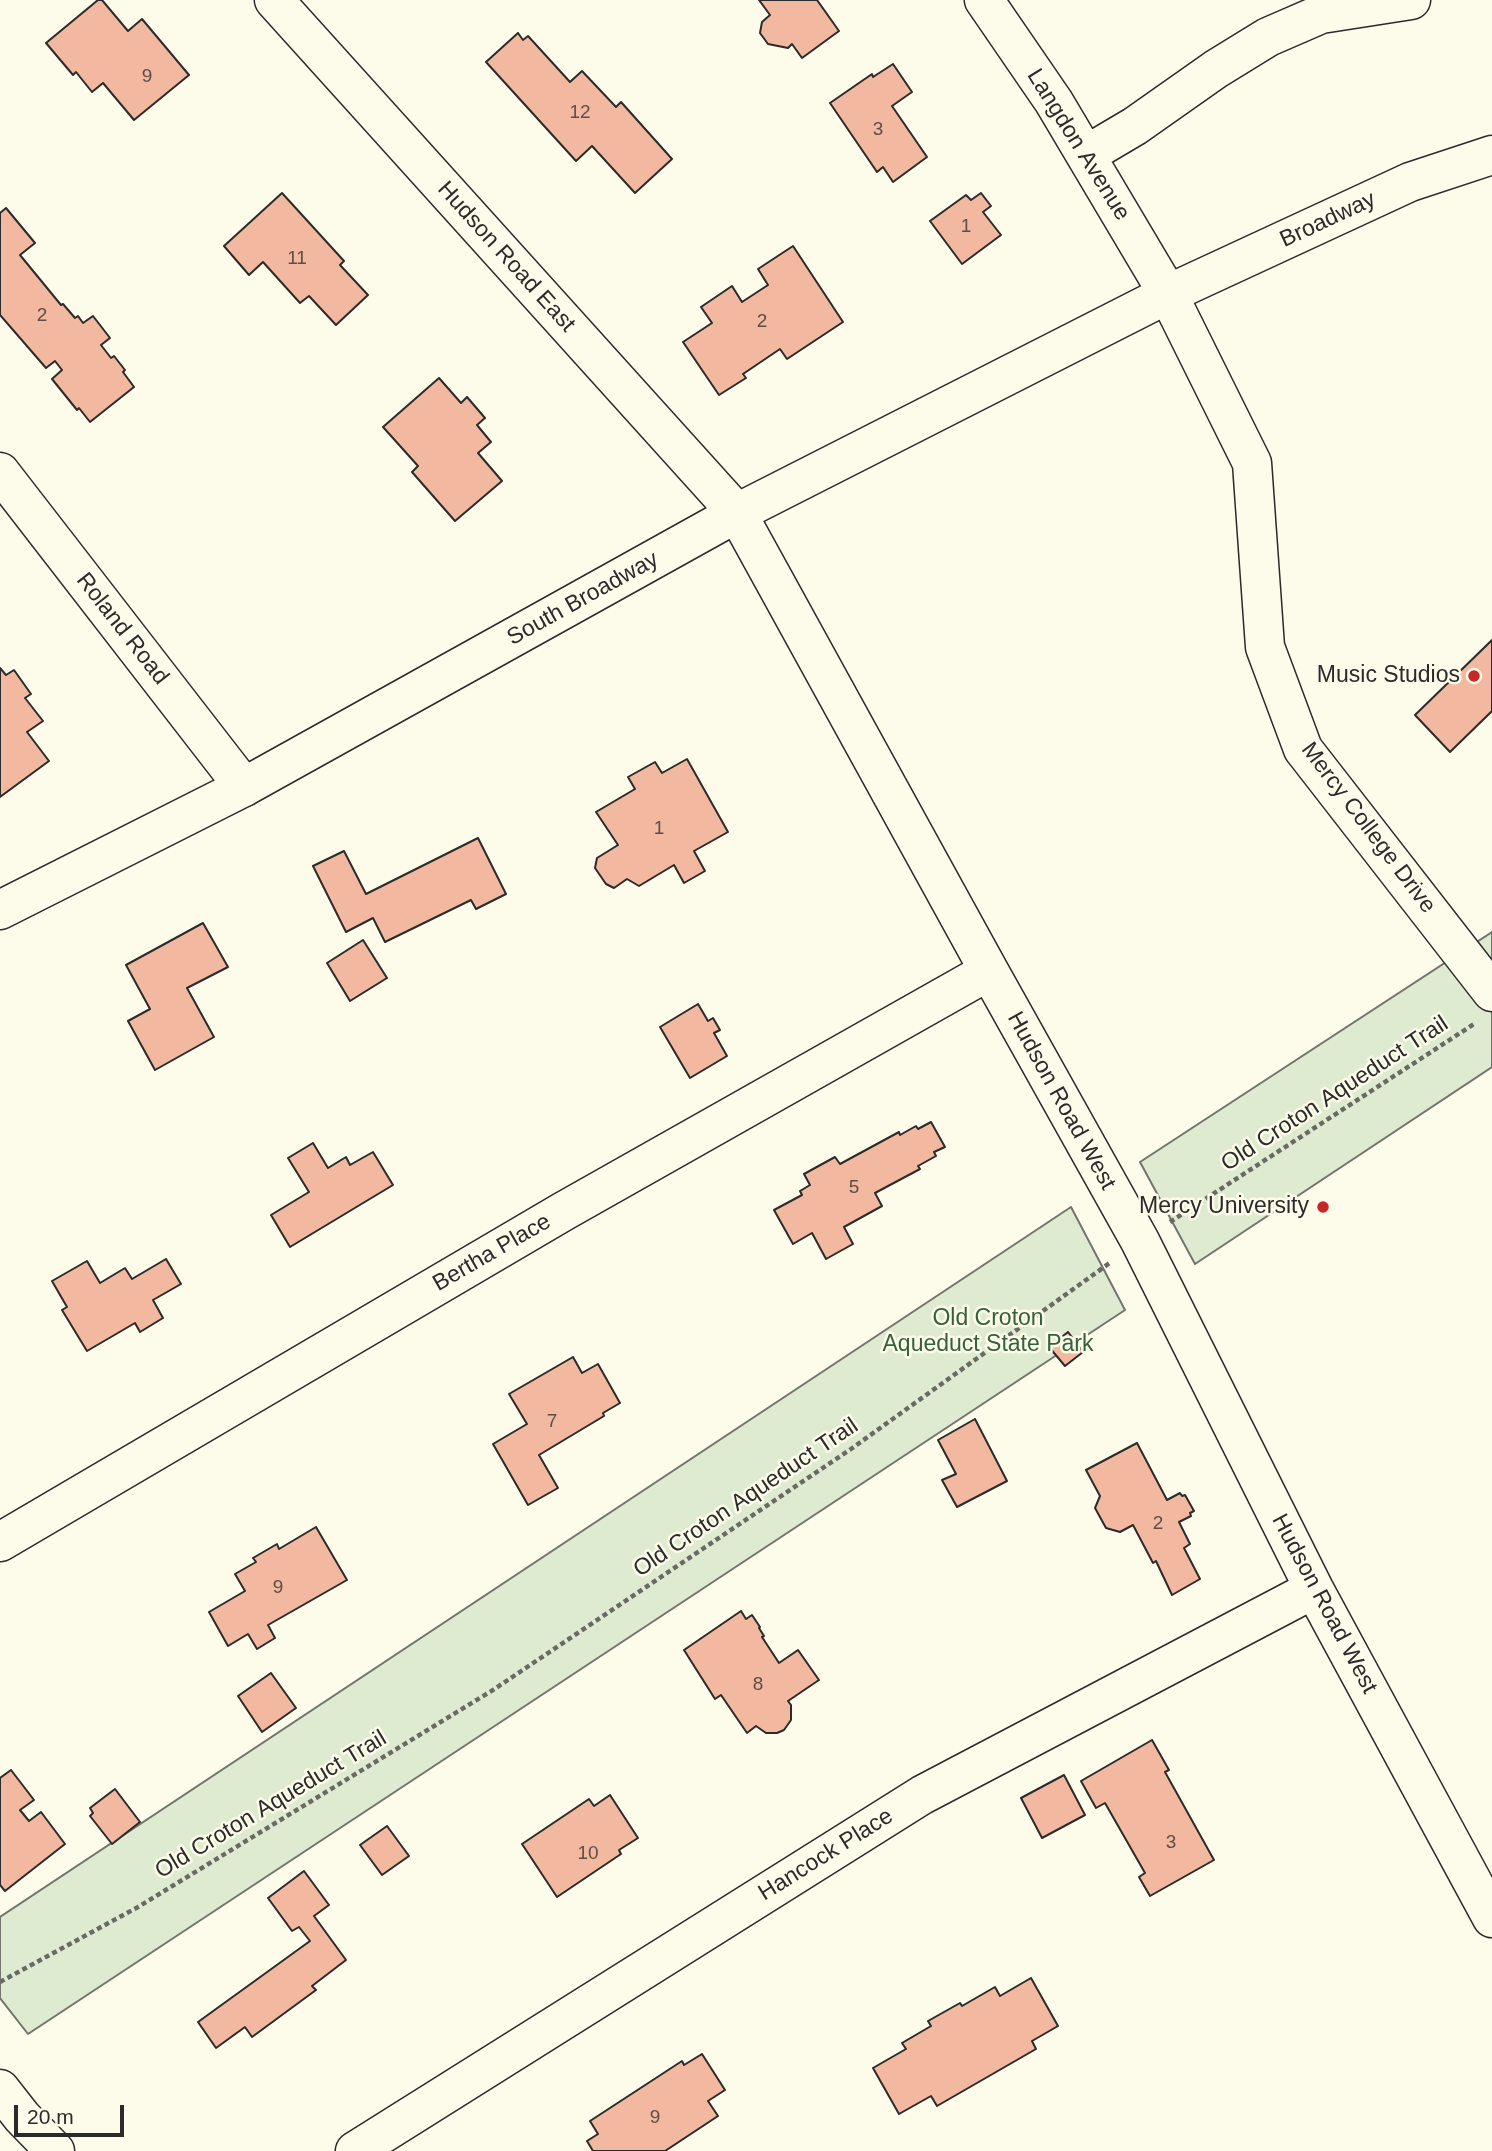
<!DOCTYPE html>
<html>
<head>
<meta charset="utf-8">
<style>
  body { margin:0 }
  #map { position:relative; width:1492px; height:2151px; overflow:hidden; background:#fdfbea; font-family:Arial,sans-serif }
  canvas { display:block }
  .scale { position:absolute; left:14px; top:2105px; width:110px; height:32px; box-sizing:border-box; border:4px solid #2b2b2b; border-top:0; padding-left:9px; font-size:21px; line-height:24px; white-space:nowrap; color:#2b2b2b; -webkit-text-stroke:5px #fdfbea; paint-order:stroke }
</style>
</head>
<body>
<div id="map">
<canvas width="1492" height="2151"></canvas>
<div class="scale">20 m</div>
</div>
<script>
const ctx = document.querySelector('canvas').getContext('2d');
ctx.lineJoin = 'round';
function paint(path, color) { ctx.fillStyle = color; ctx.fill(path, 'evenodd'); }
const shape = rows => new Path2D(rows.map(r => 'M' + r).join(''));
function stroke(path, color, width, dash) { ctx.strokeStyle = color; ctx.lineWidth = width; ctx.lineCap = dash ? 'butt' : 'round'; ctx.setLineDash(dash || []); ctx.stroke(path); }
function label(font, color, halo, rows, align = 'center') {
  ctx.font = font + ' Arial,sans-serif'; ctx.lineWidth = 5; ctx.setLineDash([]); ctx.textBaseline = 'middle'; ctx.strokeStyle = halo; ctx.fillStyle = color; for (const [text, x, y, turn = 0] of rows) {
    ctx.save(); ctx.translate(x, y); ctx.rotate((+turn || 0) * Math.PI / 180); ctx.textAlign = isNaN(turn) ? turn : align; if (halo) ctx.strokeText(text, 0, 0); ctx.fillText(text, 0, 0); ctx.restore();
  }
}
const green = shape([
  [1492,932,1492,1067,1195,1264,1140,1162,1492,932],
  [1071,1207,1125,1310,28,2034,0,1998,0,1917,1071,1207]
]);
paint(green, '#deebd1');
stroke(green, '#74746e', 2);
const building = shape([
  [98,0,102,0,128,31,142,19,189,75,134,120,103,83,92,92,76,72,73,75,46,43,98,0],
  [759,0,817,0,839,31,802,58,792,44,788,48,768,44,760,33,762,22,770,15,759,0],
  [518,33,523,40,528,36,570,82,582,71,616,107,621,102,672,159,635,193,592,146,576,161,486,62,518,33],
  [893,64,912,92,892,106,927,157,893,182,883,167,877,172,830,103,872,74,873,77,893,64],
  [282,193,344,261,340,265,368,295,336,325,309,296,300,303,263,262,249,275,224,246,282,193],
  [981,193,991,206,983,212,1001,235,962,264,930,221,966,195,971,200,981,193],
  [6,208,35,243,20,255,61,305,63,304,75,318,78,316,83,323,93,316,110,338,101,345,111,358,114,356,125,370,123,372,134,387,90,422,79,408,77,410,52,379,62,370,55,361,46,368,0,315,0,213,6,208],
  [793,246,843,322,787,359,780,349,743,374,746,378,719,395,683,342,712,323,701,307,732,286,742,302,768,285,758,269,793,246],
  [439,378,461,403,467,397,485,418,477,425,491,442,478,453,502,481,455,521,412,472,418,466,383,427,439,378],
  [1492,640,1492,711,1450,752,1415,715,1492,640],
  [0,668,6,675,14,670,31,694,25,698,43,721,27,732,49,761,0,797,0,668],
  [687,759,728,832,694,851,705,871,684,883,674,865,639,886,627,879,614,888,606,884,595,868,597,858,618,845,596,812,635,789,628,777,655,762,662,773,687,759],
  [478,838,506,894,476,909,471,900,385,942,373,918,346,932,313,866,344,851,366,894,478,838],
  [203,923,228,967,187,988,214,1037,155,1070,128,1021,150,1009,126,965,203,923],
  [363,940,387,978,350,1001,327,963,363,940],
  [698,1004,708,1021,713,1018,720,1030,714,1033,727,1056,690,1078,660,1027,698,1004],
  [931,1122,945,1147,934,1152,936,1156,918,1166,920,1169,875,1193,882,1206,844,1227,853,1244,826,1259,812,1233,793,1244,774,1210,802,1195,800,1191,810,1185,804,1174,835,1157,840,1164,899,1132,900,1135,916,1126,918,1129,931,1122],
  [313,1143,328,1168,346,1157,350,1165,373,1152,393,1185,290,1247,271,1215,309,1192,288,1158,313,1143],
  [166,1259,181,1284,153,1300,163,1318,140,1332,135,1323,87,1351,62,1310,67,1307,52,1281,87,1261,100,1283,125,1268,132,1279,166,1259],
  [1068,1332,1083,1352,1065,1366,1049,1347,1068,1332],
  [573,1357,582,1373,598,1364,620,1403,603,1413,604,1416,539,1455,558,1488,528,1505,493,1444,527,1424,509,1394,573,1357],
  [975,1419,1007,1481,957,1507,942,1480,956,1474,938,1440,975,1419],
  [1137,1443,1167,1500,1180,1493,1182,1496,1185,1495,1194,1511,1190,1513,1191,1516,1179,1522,1190,1544,1184,1548,1200,1579,1172,1595,1156,1561,1153,1563,1133,1525,1120,1532,1106,1528,1095,1508,1100,1496,1086,1470,1137,1443],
  [316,1527,347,1580,268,1625,275,1638,257,1649,248,1634,228,1646,209,1612,245,1591,235,1574,256,1562,253,1558,277,1544,279,1549,316,1527],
  [741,1611,746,1619,752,1615,760,1627,759,1628,764,1636,762,1637,779,1663,798,1650,819,1680,788,1701,791,1705,791,1720,784,1730,777,1733,766,1733,756,1726,747,1733,721,1695,715,1699,684,1650,741,1611],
  [271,1673,296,1708,262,1732,238,1696,271,1673],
  [1152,1740,1169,1770,1165,1772,1214,1860,1150,1896,1139,1877,1145,1873,1105,1803,1096,1808,1081,1781,1152,1740],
  [11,1770,34,1800,20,1810,29,1821,41,1812,65,1844,5,1891,0,1885,0,1778,11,1770],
  [1064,1775,1085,1815,1042,1838,1021,1798,1064,1775],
  [115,1789,140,1822,112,1844,90,1816,93,1813,90,1808,115,1789],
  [610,1795,638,1838,619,1850,621,1854,557,1897,522,1844,589,1799,594,1806,610,1795],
  [387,1826,409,1856,382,1875,360,1845,387,1826],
  [304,1871,329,1905,314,1916,346,1960,312,1986,316,1990,252,2037,245,2027,216,2048,198,2022,310,1941,299,1927,292,1931,268,1898,304,1871],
  [1031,1978,1058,2026,1032,2041,1036,2049,937,2106,931,2096,899,2114,873,2068,906,2049,902,2043,931,2026,928,2021,960,2003,962,2006,995,1987,1000,1996,1031,1978],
  [702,2054,725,2090,708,2101,718,2116,665,2151,593,2151,587,2141,598,2134,590,2121,682,2061,684,2065,702,2054]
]);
paint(building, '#f2b8a0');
stroke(building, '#2b2b2b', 2);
const minor = shape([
  [274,0,737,513,989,971,1140,1241,1314,1589,1492,1918],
  [984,0,1054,102,1168,294,1252,463,1265,647,1303,749,1492,992],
  [1086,155,1135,126,1216,69,1268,37,1321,14,1411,0],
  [0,472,244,787],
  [0,1542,564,1211,989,971],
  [0,2089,22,2117,55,2151],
  [355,2151,922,1795,1314,1589]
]);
const major = shape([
  [0,910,244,787,737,513,1168,294,1410,182,1492,155]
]);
stroke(minor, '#2b2b2b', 41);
stroke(major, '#2b2b2b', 41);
stroke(shape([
  [1170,1222,1474,1024],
  [0,1982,138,1907,493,1690,851,1449,1111,1262]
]), '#6a6964', 4.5, [5, 3.5]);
stroke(minor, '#fdfbea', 38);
stroke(major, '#fdfbea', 38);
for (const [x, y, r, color] of [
  [1474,676,7,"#c62828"],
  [1323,1207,7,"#c62828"]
]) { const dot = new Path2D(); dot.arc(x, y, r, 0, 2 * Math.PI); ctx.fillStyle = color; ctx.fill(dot); stroke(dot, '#fdfbea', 2.5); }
label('19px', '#5d4e48', null, [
  ["9",147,77],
  ["12",580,113],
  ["3",878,130],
  ["1",966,227],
  ["11",297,259],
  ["2",42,316],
  ["2",762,322],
  ["1",659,829],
  ["5",854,1188],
  ["7",552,1422],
  ["2",1158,1524],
  ["9",278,1588],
  ["8",758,1685],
  ["3",1171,1843],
  ["10",588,1854],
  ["9",655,2118]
]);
label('23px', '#2b2b2b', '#fdfbea', [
  ["Langdon Avenue",1078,145,58],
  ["Broadway",1328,220,-25],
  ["Hudson Road East",506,257,48],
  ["South Broadway",583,599,-29],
  ["Roland Road",122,629,52],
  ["Mercy College Drive",1368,828,53],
  ["Old Croton Aqueduct Trail",1335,1094,-33],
  ["Hudson Road West",1061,1101,61],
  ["Bertha Place",492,1253,-30],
  ["Old Croton Aqueduct Trail",746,1498,-34],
  ["Hudson Road West",1324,1604,62],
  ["Old Croton Aqueduct Trail",271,1805,-31],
  ["Hancock Place",826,1855,-32]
]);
label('23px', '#2b2b2b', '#fdfbea', [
  ["Music Studios",1460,676],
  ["Mercy University",1309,1207]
], 'right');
label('23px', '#34623c', '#fdfbea', [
  ["Old Croton",988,1319],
  ["Aqueduct State Park",988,1345]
]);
</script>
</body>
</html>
